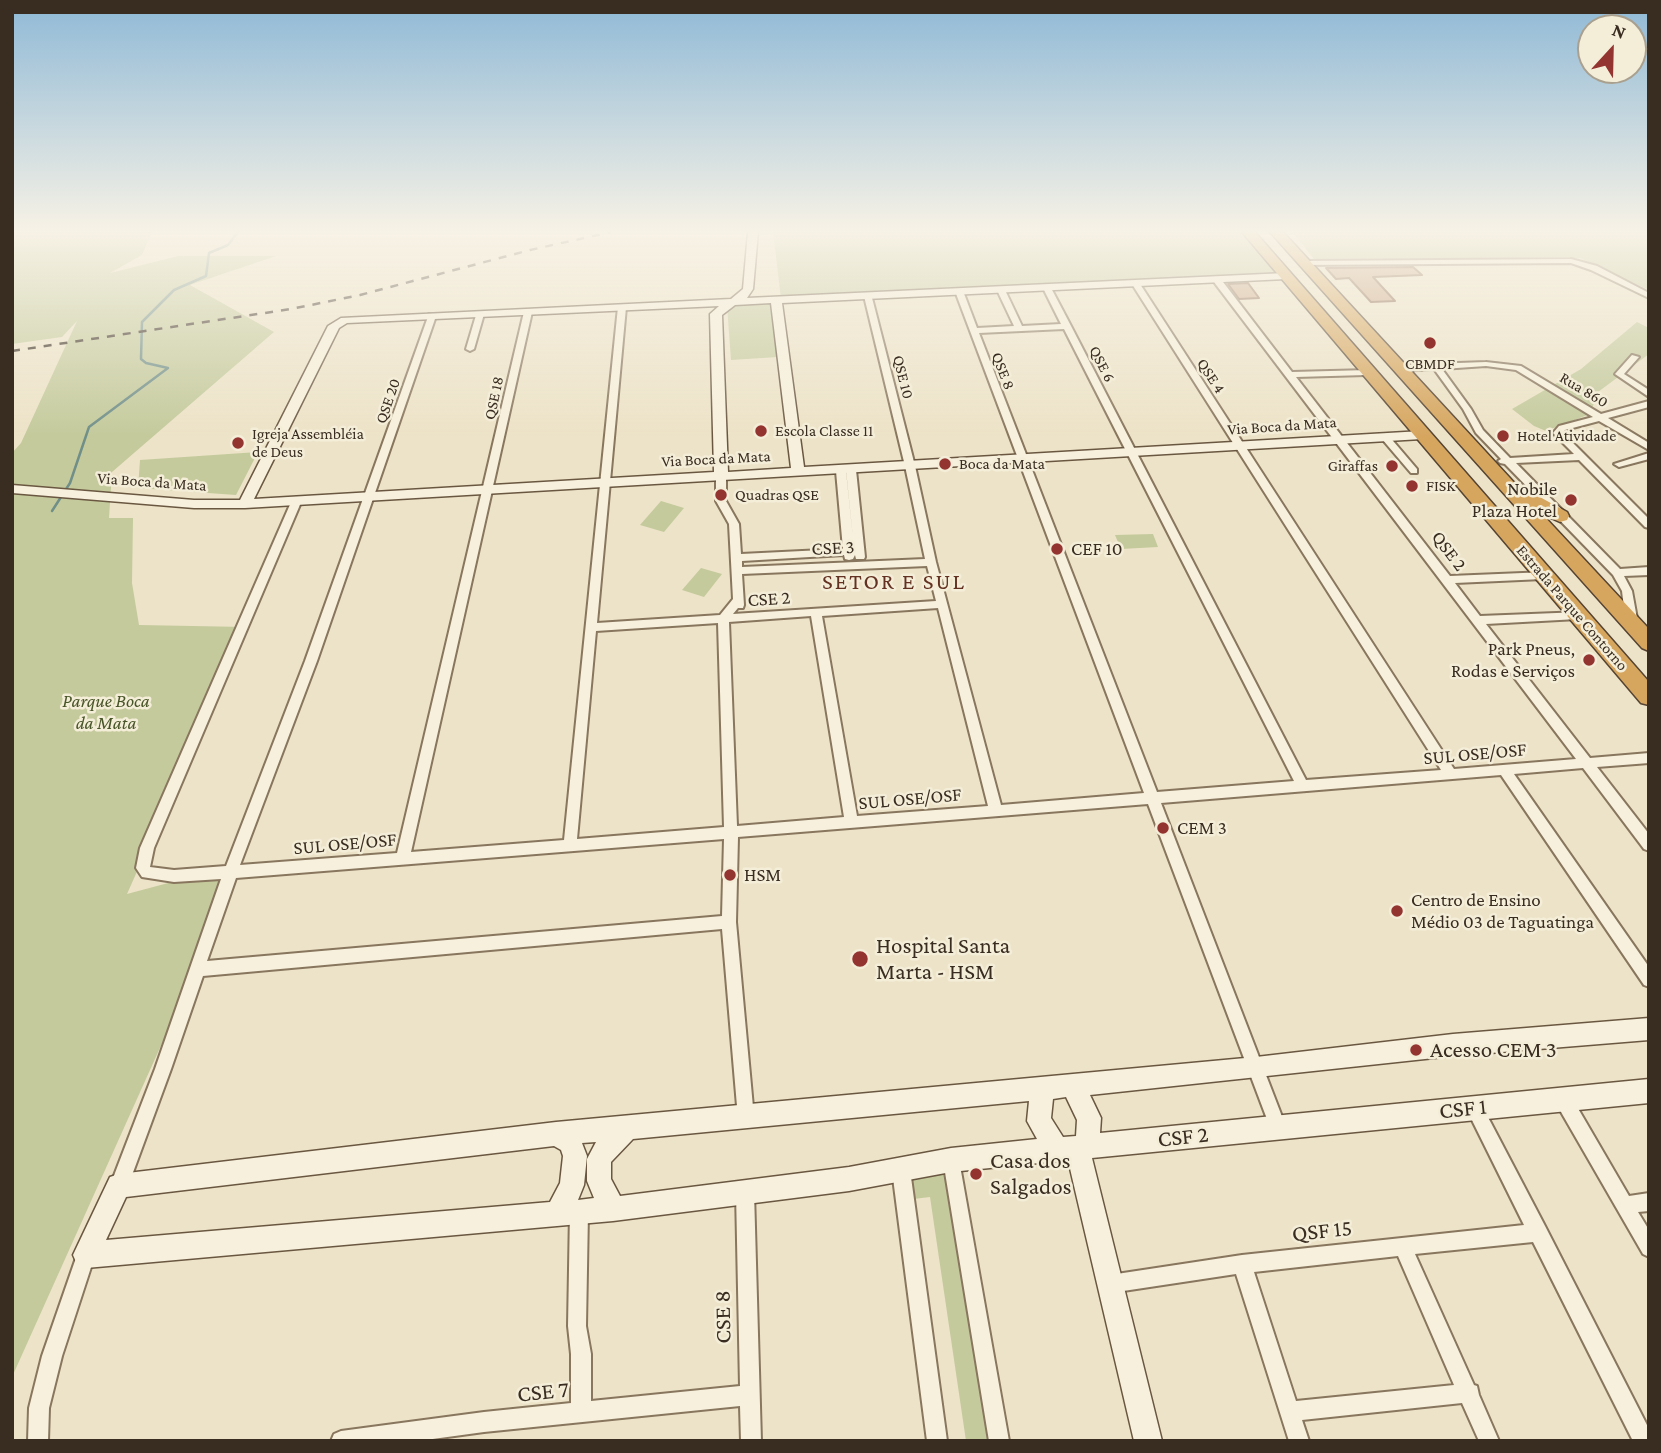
<!DOCTYPE html>
<html>
<head>
<meta charset="utf-8">
<style>
  body { margin:0 }
  #map { position:relative; width:1661px; height:1453px; overflow:hidden; background:#ede3c8; font-family:"Crimson Pro",serif }
  canvas { display:block }
  .frame { position:absolute; inset:0; border:14px solid #392d21; pointer-events:none }
  .north { position:absolute; left:1577px; top:14px; width:70px; height:70px; box-sizing:border-box; background:#f4edd8; border:2px solid #a9a08f; border-radius:50%; rotate:22deg; font-size:19px; font-weight:700; line-height:28px; text-align:center; color:#392d21 }
  .north::after { content:''; display:block; margin:auto; width:24px; height:32px; background:#943431; clip-path:polygon(50% 0,100% 100%,50% 72%,0 100%) }
</style>
</head>
<body>
<div id="map">
<canvas width="1661" height="1453"></canvas>
<div class="frame"></div>
<div class="north">N</div>
</div>
<script>
const ctx = document.querySelector('canvas').getContext('2d');
ctx.lineJoin = 'round';
function paint(path, color) { ctx.fillStyle = color; ctx.fill(path, 'evenodd'); }
const shape = rows => new Path2D(rows.map(r => 'M' + r).join(''));
function stroke(path, color, width, dash) { ctx.strokeStyle = color; ctx.lineWidth = width; ctx.lineCap = dash ? 'butt' : 'round'; ctx.setLineDash(dash || []); ctx.stroke(path); }
function label(font, color, halo, rows, align = 'center') {
  ctx.font = font + ' "Crimson Pro",serif'; ctx.lineWidth = 5; ctx.setLineDash([]); ctx.textBaseline = 'middle'; ctx.strokeStyle = halo; ctx.fillStyle = color; for (const [text, x, y, turn = 0] of rows) {
    ctx.save(); ctx.translate(x, y); ctx.rotate((+turn || 0) * Math.PI / 180); ctx.textAlign = isNaN(turn) ? turn : align; if (halo) ctx.strokeText(text, 0, 0); ctx.fillText(text, 0, 0); ctx.restore();
  }
}
paint(shape([
  [12,232,152,232,142,255,110,273,178,256,276,256,190,285,274,332,112,472,109,518,133,518,132,583,139,625,246,627,127,894,243,863,12,1377,12,453,21,443,77,321,62,337,12,344],
  [773,232,1243,232,1286,276,781,299],
  [1292,232,1649,232,1649,290,1580,258,1314,259],
  [775,303,778,357,731,360,727,306],
  [1637,322,1649,328,1649,354,1598,392,1590,414,1546,431,1534,426,1512,409,1581,369],
  [258,452,236,495,138,488,140,460],
  [661,501,684,508,664,532,640,525],
  [1153,534,1158,547,1121,549,1115,535],
  [701,568,722,574,704,597,682,590],
  [948,1160,992,1441,966,1441,930,1197,905,1200,901,1170]
]), '#c4ca9c');
stroke(shape([
  [52,511,70,483,89,427,168,368,146,363,141,359,142,322,174,290,206,276,209,253,228,245,238,232]
]), '#708f89', 2.5);
const building = shape([
  [1413,267,1422,275,1373,277,1395,301,1371,302,1349,278,1336,279,1326,268,1413,267],
  [1248,283,1259,298,1239,299,1228,284,1248,283]
]);
paint(building, '#c9a180');
stroke(building, '#866145', 2);
const street = shape([
  [1571,259,1597,266,1649,293,1649,298,1591,270,1571,263,1304,265,1300,263,1304,261,1571,259],
  [1214,278,1220,278,1292,372,1369,370,1369,374,1366,375,1296,377,1450,576,1547,572,1548,575,1547,578,1543,579,1455,583,1480,616,1582,612,1584,615,1582,618,1578,619,1486,624,1590,758,1649,753,1649,763,1597,767,1649,834,1649,851,1644,849,1583,768,1514,774,1649,967,1649,987,1644,985,1501,775,1161,803,1286,1127,1284,1133,1278,1135,1272,1133,1270,1127,1148,804,738,837,736,922,754,1118,752,1124,746,1126,740,1124,738,1118,722,929,203,976,171,1069,128,1186,125,1192,119,1195,113,1192,110,1186,155,1069,221,879,174,882,142,877,136,868,140,848,292,500,297,497,302,500,154,848,150,867,174,870,226,866,305,661,429,314,436,316,317,661,240,865,397,853,524,312,528,310,532,312,411,852,564,840,618,307,622,305,626,307,597,623,720,615,733,599,729,524,716,501,716,476,721,473,726,476,726,501,739,524,741,554,843,549,836,471,841,468,846,471,854,548,846,470,851,467,856,470,865,557,864,559,856,559,855,555,853,559,849,560,845,559,844,555,742,561,742,567,925,559,905,466,864,296,871,294,915,466,936,562,1001,805,1144,793,955,291,959,289,963,291,977,328,1014,326,997,290,1001,288,1005,290,1022,326,1061,324,1043,288,1047,286,1051,288,1071,326,1306,780,1441,770,1132,284,1136,282,1140,284,1454,769,1576,759,1214,282,1214,278],
  [1064,329,1294,781,1157,792,979,333,1064,329],
  [927,566,936,601,733,614,738,608,743,608,744,605,742,574,927,566],
  [938,608,988,806,857,816,822,616,938,608],
  [811,616,844,817,737,826,729,622,811,616],
  [718,623,724,827,577,839,596,631,718,623],
  [724,839,722,916,207,961,236,878,724,839],
  [477,312,484,314,474,349,470,351,466,349,477,312],
  [1632,355,1639,357,1624,374,1649,390,1649,397,1615,374,1632,355],
  [1486,362,1521,366,1601,414,1649,401,1649,407,1608,418,1649,443,1649,450,1599,421,1565,430,1563,433,1649,519,1649,528,1645,527,1579,460,1516,463,1620,569,1649,567,1649,575,1624,576,1632,591,1638,624,1636,627,1628,627,1626,624,1622,591,1613,575,1505,464,1500,463,1498,461,1501,459,1476,433,1463,409,1434,369,1400,371,1396,368,1400,365,1486,362],
  [1486,366,1516,370,1593,417,1559,426,1553,433,1574,454,1510,458,1483,430,1471,409,1442,369,1486,366],
  [1385,434,1388,435,1417,469,1417,473,1411,473,1382,439,1380,437,1385,434],
  [1649,453,1649,459,1619,467,1614,464,1649,453],
  [1563,1091,1569,1093,1629,1196,1649,1193,1649,1211,1638,1212,1649,1230,1649,1257,1643,1254,1557,1105,1555,1099,1557,1093,1563,1091],
  [1474,1100,1480,1102,1545,1226,1649,1429,1649,1441,1633,1441,1533,1242,1415,1254,1474,1385,1477,1386,1479,1395,1499,1441,1479,1441,1462,1403,1302,1420,1309,1441,1289,1441,1236,1274,1110,1293,1104,1290,1101,1284,1104,1278,1110,1275,1242,1255,1524,1225,1466,1108,1468,1102,1474,1100],
  [1398,1256,1454,1385,1296,1401,1254,1272,1398,1256],
  [951,1152,957,1154,959,1160,1009,1441,989,1441,943,1160,945,1154,951,1152],
  [901,1161,907,1164,910,1170,947,1441,927,1441,892,1170,895,1164,901,1161],
  [745,1183,751,1186,754,1192,761,1441,741,1441,740,1406,484,1432,418,1441,331,1441,334,1434,341,1431,484,1412,571,1403,571,1354,568,1326,570,1212,573,1206,579,1203,585,1206,588,1212,586,1326,591,1354,591,1401,740,1386,736,1192,739,1186,745,1183],
  [86,1246,92,1249,95,1255,62,1356,49,1408,48,1441,28,1441,29,1408,42,1356,77,1255,80,1249,86,1246]
]);
const secondary = shape([
  [748,232,758,232,753,289,747,298,1286,273,1291,276,1286,279,782,303,804,467,1422,431,1428,435,1422,439,245,508,194,508,12,493,12,485,194,500,240,500,328,326,341,318,731,299,743,289,748,232],
  [771,303,791,468,728,472,722,315,735,305,771,303],
  [719,306,710,314,714,472,254,499,339,328,347,323,719,306],
  [1649,1018,1649,1040,1453,1056,1090,1095,1101,1118,1100,1133,1649,1079,1649,1103,1092,1158,1162,1441,1134,1441,1068,1160,951,1172,849,1191,613,1221,86,1268,77,1264,73,1255,110,1177,119,1174,556,1122,1256,1057,1453,1034,1649,1018],
  [1066,1097,1077,1120,1076,1136,1063,1137,1051,1118,1053,1099,1066,1097],
  [1029,1101,1027,1121,1037,1139,951,1148,849,1167,620,1196,611,1179,611,1162,633,1139,1029,1101],
  [596,1142,587,1159,587,1181,594,1198,578,1200,584,1185,587,1156,582,1143,596,1142],
  [554,1146,561,1150,563,1156,560,1183,550,1202,106,1240,126,1197,554,1146]
]);
const highway = shape([
  [1242,232,1255,232,1649,682,1649,705,1641,703,1242,232],
  [1270,232,1283,232,1521,490,1529,491,1567,512,1569,516,1567,520,1560,522,1542,514,1649,629,1649,651,1642,648,1270,232]
]);
stroke(street, '#88765e', 4);
stroke(secondary, '#6a5741', 3);
stroke(highway, '#564432', 3);
paint(street, '#f7f0dc');
paint(secondary, '#f7f0dc');
paint(highway, '#d6a65f');
stroke(shape([
  [12,351,291,309,360,295,530,250,611,232]
]), '#392d21', 2.5, [8, 8]);
const sky = ctx.createLinearGradient(0, 0, 0, 436);
sky.addColorStop(0, '#8fb9d6');
sky.addColorStop(0.53, '#f7f2e6');
sky.addColorStop(1, '#f7f2e600');
ctx.fillStyle = sky;
ctx.fillRect(0, 0, 1661, 436);
for (const [x, y, r, color] of [
  [1430,343,7,"#943431"],
  [761,431,7,"#943431"],
  [1503,436,7,"#943431"],
  [238,443,7,"#943431"],
  [945,464,7,"#943431"],
  [1392,466,7,"#943431"],
  [1412,486,7,"#943431"],
  [721,495,7,"#943431"],
  [1571,500,7,"#943431"],
  [1057,549,7,"#943431"],
  [1589,660,7,"#943431"],
  [1163,828,7,"#943431"],
  [730,875,7,"#943431"],
  [1397,911,7,"#943431"],
  [860,959,9,"#943431"],
  [1416,1050,7,"#943431"],
  [976,1174,7,"#943431"]
]) { const dot = new Path2D(); dot.arc(x, y, r, 0, 2 * Math.PI); ctx.fillStyle = color; ctx.fill(dot); stroke(dot, '#f4edd8', 2.5); }
label('16px', '#392d21', '#f4edd8', [
  ["QSE 6",1102,364,63],
  ["QSE 8",1003,371,69],
  ["QSE 4",1211,376,57],
  ["QSE 10",903,377,76],
  ["Rua 860",1584,390,31],
  ["QSE 18",494,398,-78],
  ["QSE 20",388,401,-71],
  ["Via Boca da Mata",1282,426,-4],
  ["Via Boca da Mata",716,459,-3],
  ["Via Boca da Mata",152,482,4],
  ["Estrada Parque Contorno",1572,608,49]
]);
label('16px', '#392d21', '#f4edd8', [
  ["CBMDF",1430,364,"center"],
  ["Escola Classe 11",775,431],
  ["Igreja Assembléia",252,434],
  ["de Deus",252,452],
  ["Hotel Atividade",1517,436],
  ["Boca da Mata",959,464],
  ["Giraffas",1378,466,"right"],
  ["FISK",1426,486],
  ["Quadras QSE",735,495]
], 'left');
label('19px', '#392d21', '#f4edd8', [
  ["Nobile",1557,489,"right"],
  ["Plaza Hotel",1557,511,"right"],
  ["CEF 10",1071,549],
  ["Park Pneus,",1575,649,"right"],
  ["Rodas e Serviços",1575,671,"right"],
  ["CEM 3",1177,828],
  ["HSM",744,875],
  ["Centro de Ensino",1411,900],
  ["Médio 03 de Taguatinga",1411,922]
], 'left');
label('19px', '#392d21', '#f4edd8', [
  ["CSE 3",833,548,-3],
  ["QSE 2",1449,551,53],
  ["CSE 2",769,599,-4],
  ["SUL OSE/OSF",1475,754,-5],
  ["SUL OSE/OSF",910,799,-5],
  ["SUL OSE/OSF",345,844,-5]
]);
label('italic 19px', '#485528', '#f4edd8', [
  ["Parque Boca",106,701],
  ["da Mata",106,723]
]);
ctx.letterSpacing = '2px';
label('23px', '#643222', '#f4edd8', [
  ["SETOR E SUL",894,582]
]);
ctx.letterSpacing = '0px';
label('23px', '#392d21', '#f4edd8', [
  ["Hospital Santa",876,946],
  ["Marta - HSM",876,972],
  ["Acesso CEM 3",1430,1050],
  ["Casa dos",990,1161],
  ["Salgados",990,1187]
], 'left');
label('23px', '#392d21', '#f4edd8', [
  ["CSF 1",1463,1109,-6],
  ["CSF 2",1183,1137,-6],
  ["QSF 15",1322,1231,-6],
  ["CSE 8",723,1317,-91],
  ["CSE 7",543,1392,-6]
]);
</script>
</body>
</html>
